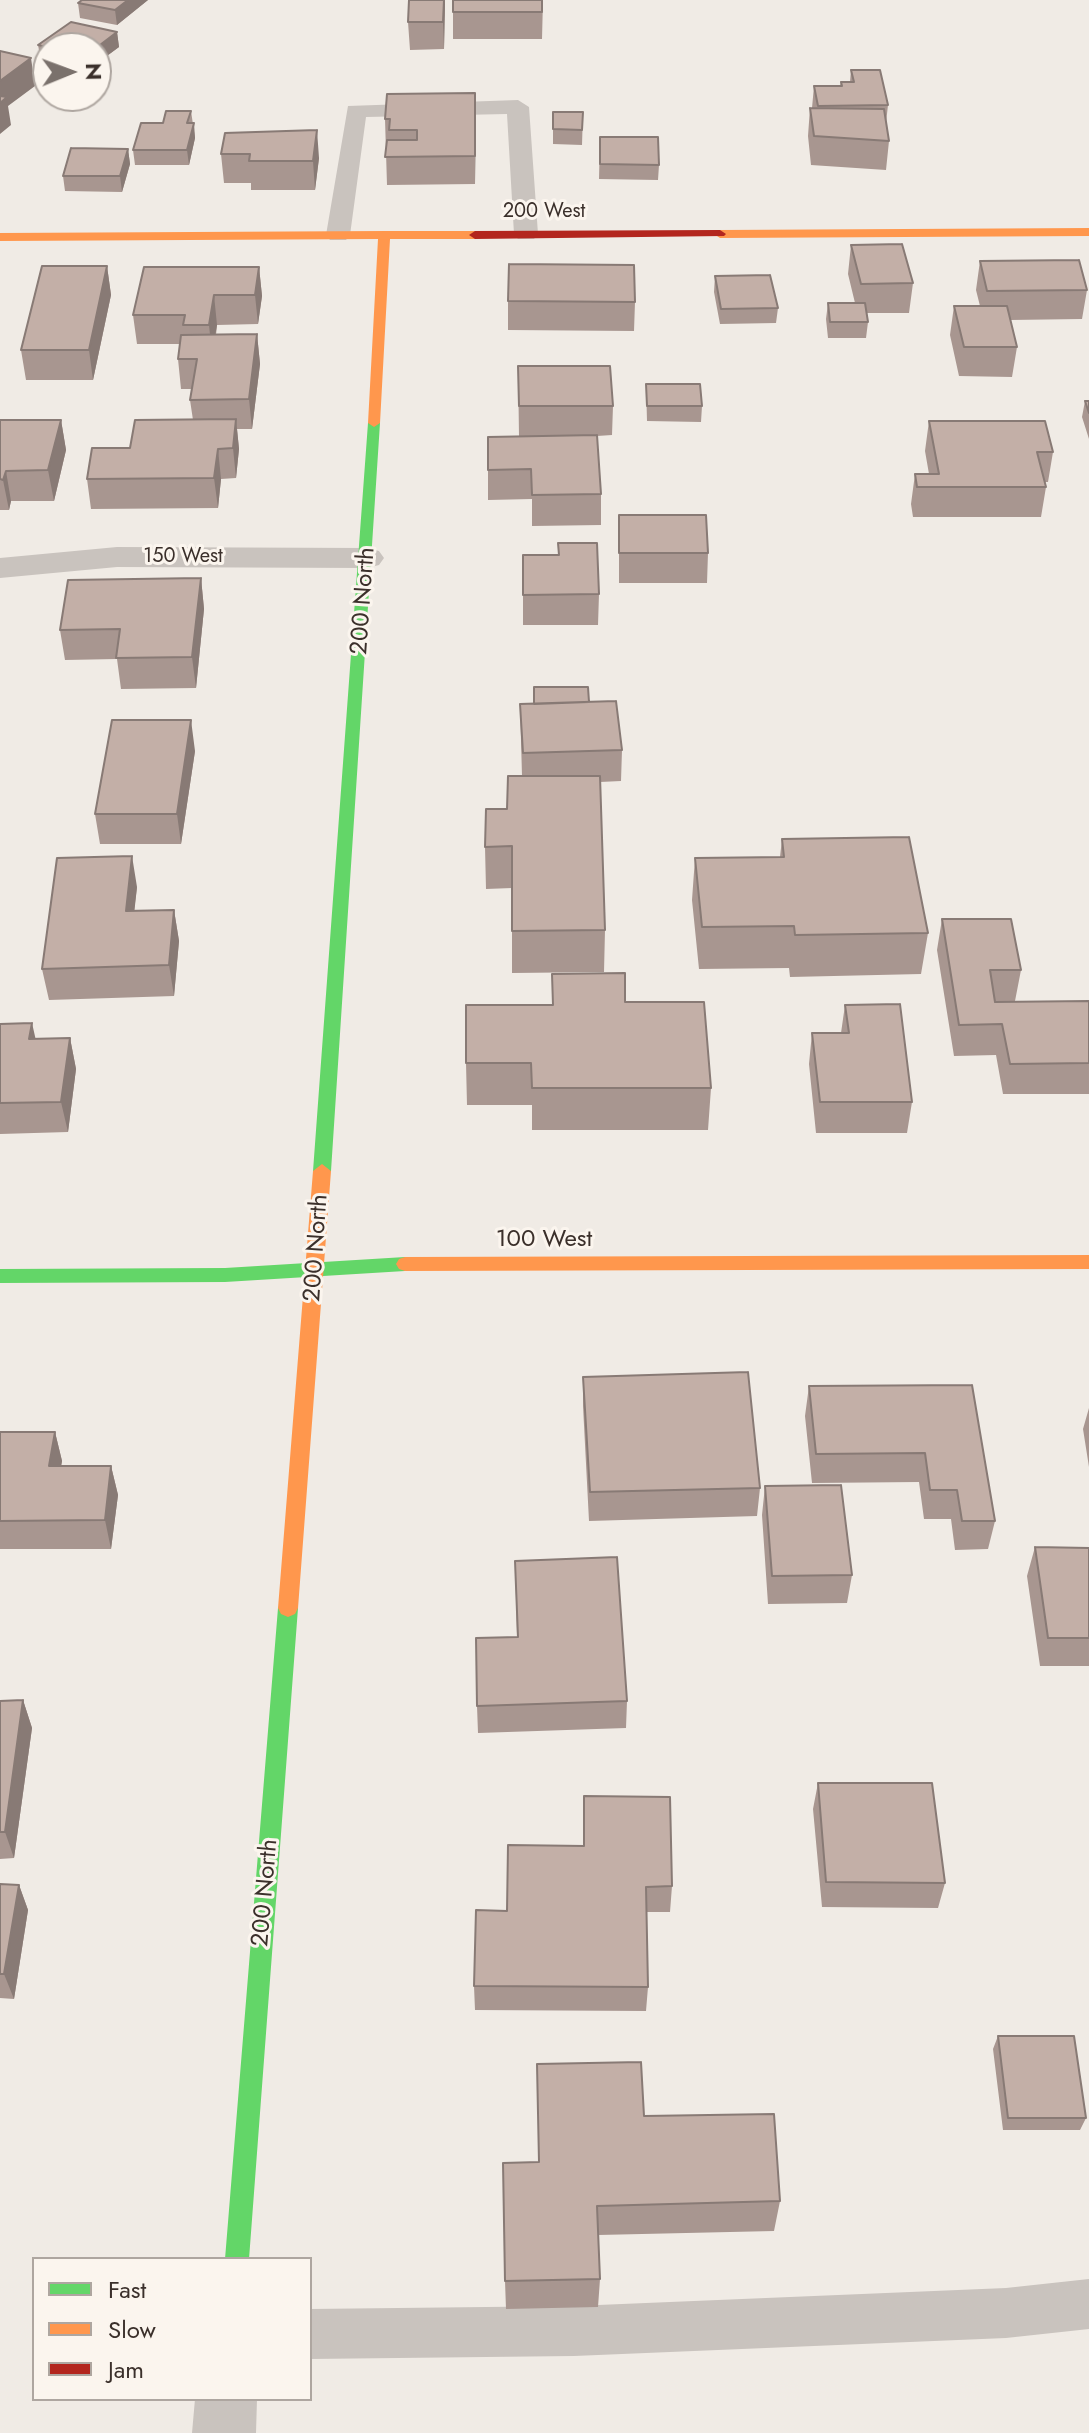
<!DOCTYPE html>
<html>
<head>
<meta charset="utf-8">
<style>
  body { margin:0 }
  #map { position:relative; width:1089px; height:2433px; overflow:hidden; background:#f0ebe5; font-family:Jost,sans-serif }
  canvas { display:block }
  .legend { position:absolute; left:32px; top:2257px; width:280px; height:144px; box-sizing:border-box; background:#fbf5ee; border:2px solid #aea6a0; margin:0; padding:10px 14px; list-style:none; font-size:24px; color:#3b302b }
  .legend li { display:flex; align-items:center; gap:16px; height:40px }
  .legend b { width:40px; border:2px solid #aea6a0 }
  .north { position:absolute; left:32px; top:32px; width:80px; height:80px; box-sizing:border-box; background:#fbf5ee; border:2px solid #aea6a0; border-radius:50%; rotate:89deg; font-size:22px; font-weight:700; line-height:32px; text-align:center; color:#3b302b }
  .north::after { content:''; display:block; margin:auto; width:28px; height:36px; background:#7a716c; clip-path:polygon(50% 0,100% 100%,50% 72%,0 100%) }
</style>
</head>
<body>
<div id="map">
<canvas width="1089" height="2433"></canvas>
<ul class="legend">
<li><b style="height:10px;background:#63d668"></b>Fast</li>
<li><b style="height:10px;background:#ff974d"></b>Slow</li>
<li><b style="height:10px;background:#b3261e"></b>Jam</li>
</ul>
<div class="north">N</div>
</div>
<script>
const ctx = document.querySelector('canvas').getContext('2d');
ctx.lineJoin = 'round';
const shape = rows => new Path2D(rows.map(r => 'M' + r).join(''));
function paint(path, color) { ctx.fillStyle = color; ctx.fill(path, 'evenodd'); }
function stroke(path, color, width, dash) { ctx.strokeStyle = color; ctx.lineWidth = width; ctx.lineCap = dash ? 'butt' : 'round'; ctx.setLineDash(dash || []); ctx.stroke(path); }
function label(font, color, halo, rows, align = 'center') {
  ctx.font = font + ' Jost,sans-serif'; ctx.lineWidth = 6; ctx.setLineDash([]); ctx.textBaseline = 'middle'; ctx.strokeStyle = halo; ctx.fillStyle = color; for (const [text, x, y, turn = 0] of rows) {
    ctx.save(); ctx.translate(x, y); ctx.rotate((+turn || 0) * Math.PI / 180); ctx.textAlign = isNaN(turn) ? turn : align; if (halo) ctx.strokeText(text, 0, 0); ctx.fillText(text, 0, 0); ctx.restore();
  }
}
paint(shape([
  [518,100,529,107,538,234,534,239,518,239,514,234,507,114,366,117,350,235,346,240,330,240,326,235,348,106,518,100],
  [1089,2279,1089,2329,1006,2338,574,2356,310,2359,310,2309,574,2306,1006,2288,1089,2279]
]), '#c9c3be');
paint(shape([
  [117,547,367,548,379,551,384,558,379,565,367,568,117,567,0,578,0,558,117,547],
  [195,2399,257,2399,256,2433,192,2433,195,2399]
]), '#c9c3be');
paint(shape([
  [374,419,380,423,331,1171,322,1178,313,1171,368,423,374,419],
  [405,1257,411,1259,414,1264,411,1269,405,1271,225,1282,0,1283,0,1269,225,1268,405,1257],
  [288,1599,295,1602,298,1608,249,2259,225,2259,278,1608,281,1602,288,1599]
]), '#63d668');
paint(shape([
  [1089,228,1089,236,720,238,714,234,720,230,1089,228],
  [384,231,475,231,481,235,475,239,390,239,380,423,374,427,368,423,378,239,0,241,0,233,384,231],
  [322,1164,331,1171,298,1608,295,1614,288,1617,281,1614,278,1608,313,1171,322,1164],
  [1089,1255,1089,1269,405,1271,399,1269,396,1264,399,1259,405,1257,1089,1255]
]), '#ff974d');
paint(shape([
  [720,230,726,234,724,236,475,239,469,235,475,231,720,230]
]), '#b3261e');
paint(shape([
  [82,0,148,0,117,25,80,18,78,3],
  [445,0,444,49,410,50,408,22],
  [543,0,542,39,453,39,453,12],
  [117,32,119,47,96,64,96,48,48,48,48,61,41,60,38,45],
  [851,70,888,105,886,123,889,141,886,170,811,165,808,136,810,108,812,108,814,86,840,86,841,82,850,82],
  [475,93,475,184,387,185,385,119],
  [191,111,195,138,189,165,135,165,133,150,163,123],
  [583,112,582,145,553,144,553,129],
  [225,133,319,158,315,190,251,190,251,183,224,183,221,154],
  [600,137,659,165,658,180,599,179],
  [128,149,130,164,122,192,65,191,63,176],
  [851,245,913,283,909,313,867,313,868,322,866,338,828,338,826,319,828,303,855,303,848,274],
  [980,261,1087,290,1082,319,1010,320,1017,347,1012,377,959,376,950,335,954,306,980,306,976,290],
  [107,266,111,295,93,380,26,380,21,350],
  [259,267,262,296,258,324,217,325,216,335,257,334,260,364,252,429,237,429,239,449,236,478,221,479,218,508,91,509,87,479,130,448,193,420,190,400,192,389,181,389,178,359,180,344,137,344,133,315],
  [715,276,778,308,776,323,720,324,714,292],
  [508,301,635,302,634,331,508,330],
  [518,366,613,406,612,435,597,436,601,494,601,525,532,526,532,499,488,500,488,437,519,436],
  [646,384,702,406,701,422,647,421],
  [1085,401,1089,401,1089,439,1082,417],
  [0,420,61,420,66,450,54,501,11,501,9,510,0,510],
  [929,421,1053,452,1048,482,1045,482,1046,487,1041,517,913,517,911,504,915,474,929,474,925,451],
  [619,515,708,553,707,583,619,583],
  [523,555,558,555,599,594,598,625,523,625],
  [201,578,204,609,196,688,121,689,117,659,65,660,60,630],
  [589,702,622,750,621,781,600,782,605,930,604,972,512,973,512,888,486,889,485,847,507,809,522,776,520,704],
  [195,751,181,844,100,844,95,814],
  [782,839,928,933,921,974,790,977,789,968,699,969,692,900,695,858,780,857],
  [137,887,134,911,174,910,179,941,174,996,49,1000,42,969],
  [942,919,1021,970,1015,1001,995,1002,1089,1001,1089,1094,1003,1094,996,1055,954,1056,937,950],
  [552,974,625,1002,711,1088,708,1130,532,1130,532,1105,467,1105,466,1063,552,1005],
  [845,1005,912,1102,907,1133,816,1133,809,1064,812,1033,841,1033],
  [0,1024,35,1039,70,1038,76,1069,68,1132,0,1134],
  [583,1377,760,1488,757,1516,589,1521,583,1406],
  [972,1385,995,1521,988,1549,955,1550,951,1519,924,1519,919,1482,812,1483,805,1416,809,1386],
  [1089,1408,1089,1467,1083,1429],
  [0,1432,55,1432,62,1461,61,1466,111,1466,118,1495,111,1549,0,1549],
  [765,1486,852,1575,847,1603,768,1604,762,1515],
  [1035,1547,1089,1548,1089,1666,1040,1666,1027,1576],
  [515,1561,627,1701,626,1728,478,1733,477,1706,517,1637],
  [23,1700,32,1728,14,1858,0,1859,0,1701],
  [818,1783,945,1883,938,1908,822,1907,813,1809],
  [584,1796,672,1886,670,1912,646,1912,648,1987,646,2011,475,2010,474,1986,507,1911,583,1846],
  [0,1884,19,1885,28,1910,14,1999,0,1998],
  [998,2036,1086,2118,1080,2130,1003,2130,993,2049],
  [644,2116,780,2201,774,2231,598,2235,600,2279,598,2307,506,2309,505,2281,538,2162]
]), '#a89690');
paint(shape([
  [128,0,148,0,117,25,115,10],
  [444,0,445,0,444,49,443,22],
  [117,32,119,47,96,64,96,48],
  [31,58,35,86,8,106,11,125,0,134,0,81],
  [475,93,476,121,475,184],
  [194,123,195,138,189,165,187,150],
  [317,130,319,158,315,190,313,161],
  [128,149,130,164,122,192,120,176],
  [107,266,111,295,93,380,89,350],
  [259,267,262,296,258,324,255,295],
  [214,295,217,325,212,354,209,325],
  [257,334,260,364,252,429,249,399],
  [236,419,239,449,236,478,233,448],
  [61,420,66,450,54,501,48,470],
  [218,449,221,479,218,508,214,478],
  [6,471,11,501,9,510,3,480],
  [201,578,204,609,196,688,192,657],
  [191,720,195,751,181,844,177,814],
  [132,856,137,887,131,942,126,911],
  [174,910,179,941,174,996,169,965],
  [32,1023,39,1054,29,1039],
  [70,1038,76,1069,68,1132,61,1102],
  [55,1432,62,1461,56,1495,49,1466],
  [111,1466,118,1495,111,1549,105,1520],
  [23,1700,32,1728,14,1858,5,1832],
  [19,1885,28,1910,14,1999,4,1974]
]), '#887a75');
const building = shape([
  [82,0,128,0,115,10,78,3,82,0],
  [409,0,444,0,443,22,408,22,409,0],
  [453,0,542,0,542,12,453,12,453,0],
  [71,22,117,32,96,48,51,48,38,45,71,22],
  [0,51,31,58,0,81,0,51],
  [851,70,880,70,888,105,818,106,814,86,842,86,841,82,854,82,851,70],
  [475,93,475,156,385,157,387,140,417,140,417,130,389,130,390,119,385,119,387,94,475,93],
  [0,96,7,97,0,103,0,96],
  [810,108,884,109,889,141,814,136,810,108],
  [166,111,191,111,187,123,194,123,187,150,133,150,141,123,163,123,166,111],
  [553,112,583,112,582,130,553,129,553,112],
  [317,130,313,161,249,161,250,154,221,154,225,133,317,130],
  [600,137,658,137,659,165,600,164,600,137],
  [71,148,128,149,120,176,63,176,71,148],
  [902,244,913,283,861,284,851,245,902,244],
  [1079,260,1087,290,987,291,980,261,1079,260],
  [509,264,634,265,635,302,508,301,509,264],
  [42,266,107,266,89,350,21,350,42,266],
  [144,267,259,267,255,295,214,295,209,325,183,325,185,315,133,315,144,267],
  [770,275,778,308,721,309,715,276,770,275],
  [828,303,865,303,868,322,830,322,828,303],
  [954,306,1007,306,1017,347,964,347,954,306],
  [257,334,249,399,190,400,197,359,178,359,181,335,257,334],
  [518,366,610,366,613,406,519,406,518,366],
  [646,384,700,384,702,406,647,406,646,384],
  [1085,401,1089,401,1089,413,1085,401],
  [236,419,233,448,218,449,214,478,87,479,92,448,130,448,135,420,236,419],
  [0,420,61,420,48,470,6,471,3,480,0,479,0,420],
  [929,421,1045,421,1053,452,1037,452,1046,487,917,487,915,474,939,474,929,421],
  [597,435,601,494,532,495,531,469,488,470,488,437,597,435],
  [619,515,706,515,708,553,619,553,619,515],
  [558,543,597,543,599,594,523,595,523,555,559,555,558,543],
  [201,578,192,657,116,658,120,629,60,630,68,580,201,578],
  [534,687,588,687,589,702,534,704,534,687],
  [616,701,622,750,523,753,520,704,616,701],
  [112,720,191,720,177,814,95,814,112,720],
  [508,776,600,776,605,930,512,931,512,846,485,847,486,809,507,809,508,776],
  [909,837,928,933,795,935,794,926,702,927,695,858,784,857,782,839,909,837],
  [132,856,126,911,174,910,169,965,42,969,57,858,132,856],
  [942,919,1011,919,1021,970,990,970,995,1002,1089,1001,1089,1063,1010,1064,1002,1024,959,1025,942,919],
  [625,973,625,1002,704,1002,711,1088,532,1088,531,1063,466,1063,466,1005,553,1005,552,974,625,973],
  [900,1004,912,1102,820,1102,812,1033,849,1033,845,1005,900,1004],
  [32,1023,29,1039,70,1038,61,1102,0,1103,0,1024,32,1023],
  [748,1372,760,1488,590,1492,583,1377,748,1372],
  [972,1385,995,1521,962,1521,957,1490,930,1490,925,1453,816,1454,809,1386,972,1385],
  [0,1432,55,1432,49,1466,111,1466,105,1520,0,1521,0,1432],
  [841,1485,852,1575,772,1576,765,1486,841,1485],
  [1035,1547,1089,1548,1089,1638,1048,1638,1035,1547],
  [617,1557,627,1701,477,1706,476,1638,518,1637,515,1561,617,1557],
  [23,1700,5,1832,0,1832,0,1701,23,1700],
  [818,1783,932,1783,945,1883,826,1882,818,1783],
  [584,1796,670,1797,672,1886,646,1887,648,1987,474,1986,476,1910,507,1911,508,1845,584,1846,584,1796],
  [0,1884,19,1885,4,1974,0,1974,0,1884],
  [998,2036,1074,2036,1086,2118,1008,2118,998,2036],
  [641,2062,644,2116,774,2114,780,2201,597,2206,600,2279,505,2281,503,2163,539,2162,537,2064,641,2062]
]);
paint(building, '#c3afa7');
stroke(building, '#887a75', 2);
label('20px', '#3b302b', '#fbf5ee', [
  ["200 West",544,212],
  ["150 West",183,557]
]);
label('24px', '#3b302b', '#fbf5ee', [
  ["200 North",364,601,-86],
  ["100 West",544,1240],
  ["200 North",317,1248,-86],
  ["200 North",266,1893,-85]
]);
</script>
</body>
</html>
